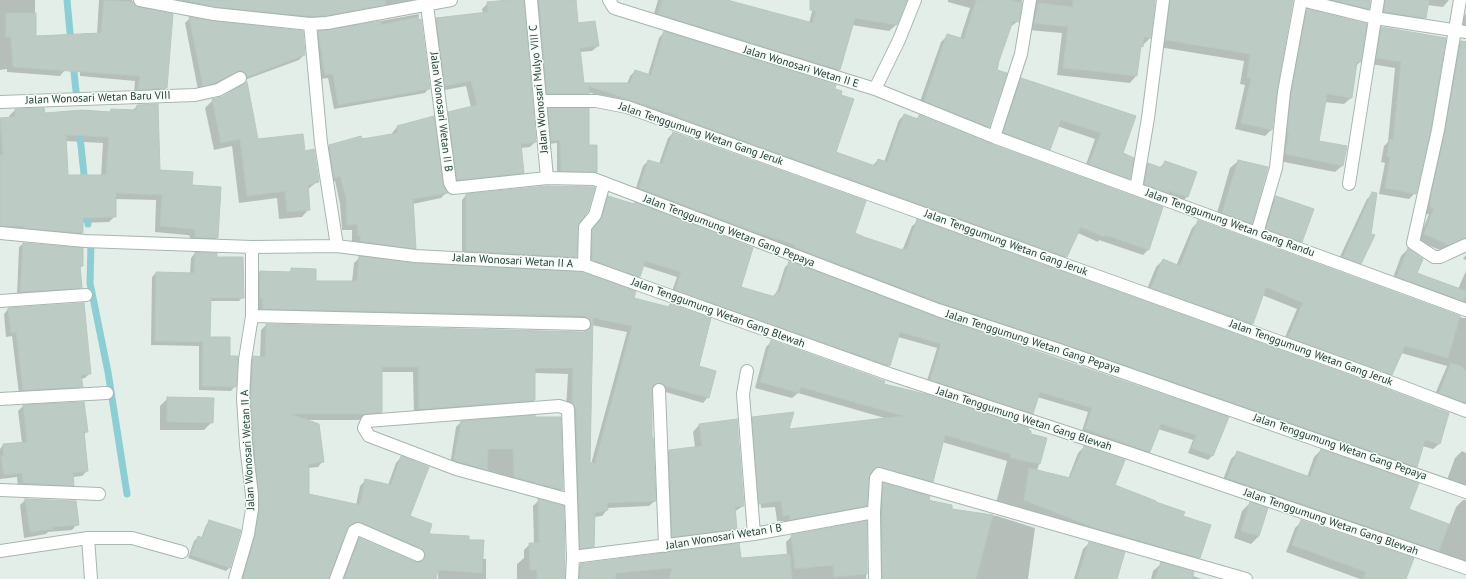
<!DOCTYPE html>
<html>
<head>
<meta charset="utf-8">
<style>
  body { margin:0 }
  canvas { display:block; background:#e4eee9 }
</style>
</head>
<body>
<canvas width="1466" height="579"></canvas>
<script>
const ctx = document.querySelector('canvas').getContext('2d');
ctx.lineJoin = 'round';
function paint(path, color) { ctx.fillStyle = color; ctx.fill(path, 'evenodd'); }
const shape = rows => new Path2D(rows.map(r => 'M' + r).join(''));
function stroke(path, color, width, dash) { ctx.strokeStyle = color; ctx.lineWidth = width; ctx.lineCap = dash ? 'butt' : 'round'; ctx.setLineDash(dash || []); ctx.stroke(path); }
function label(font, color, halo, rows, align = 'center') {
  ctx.font = font + ' "PT Sans",sans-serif'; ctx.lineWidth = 3; ctx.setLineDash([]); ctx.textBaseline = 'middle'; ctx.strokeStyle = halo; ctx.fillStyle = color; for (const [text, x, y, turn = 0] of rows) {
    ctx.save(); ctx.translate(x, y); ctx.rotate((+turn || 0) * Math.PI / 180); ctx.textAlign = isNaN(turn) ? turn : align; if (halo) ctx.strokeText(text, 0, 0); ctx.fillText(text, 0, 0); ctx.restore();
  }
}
paint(shape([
  [0,0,35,0,35,37,65,70,60,76,7,72,7,69,0,70],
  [99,0,132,0,166,88,161,93,134,94,135,81,80,76,80,38,85,33,97,34],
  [176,0,419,0,317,24,178,10],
  [523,0,535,142,530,147,520,148,523,173,518,178,452,185,444,118,449,113,471,107,466,86,440,91,431,24,437,19,483,14,482,9,488,3],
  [536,0,575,0,578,24,598,46,592,51,580,52,584,84,627,84,630,76,635,71,648,75,659,38,664,32,834,89,834,152,872,166,878,160,884,162,899,120,904,115,916,119,920,116,991,145,1162,208,1148,250,1143,255,1099,240,1098,242,1078,233,1066,257,1061,262,674,121,588,92,583,98,542,98],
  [658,0,724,0,809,23,815,0,906,0,896,25,889,31,852,25,839,70,833,77,652,20],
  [948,0,1022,0,1018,21,1009,28,998,61,988,126,982,133,918,107,941,42,948,35,960,39,970,8,948,2],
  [1026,0,1154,0,1150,38,1140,48,1136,76,1130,83,1057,75,1062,33,1028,30],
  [1160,0,1292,0,1276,90,1272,129,1265,136,1235,129,1245,85,1240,84,1244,61,1159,47],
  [1300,0,1370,0,1368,8,1361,15],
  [1374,0,1449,0,1443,7,1427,5,1425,18,1418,24,1378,18],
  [1307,10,1360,62,1356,66,1351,98,1344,104,1324,102,1318,141,1342,166,1335,172,1279,161,1301,17],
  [419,14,418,21,429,88,425,93,334,109,328,78,321,79,314,36,319,32],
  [1466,14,1466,35,1461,31,1463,16],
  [190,18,304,55,299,60,242,81,234,75,210,87,198,90,185,23],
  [1382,28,1422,34,1415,193,1409,199,1379,194,1385,163,1381,162,1384,146,1388,142,1395,68,1371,64,1376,34],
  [1466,41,1466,251,1442,251,1418,241,1429,214,1424,214,1454,49,1461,42],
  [1021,79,1134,117,1122,154,1129,178,1123,185,1084,170,1095,139,1057,126,1049,149,1043,155,998,139,1015,86],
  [213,100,258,140,304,153,318,181,307,190,309,209,302,217,279,219,277,198,239,203,232,146,214,150,205,108],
  [137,106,159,171,191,186,217,238,211,244,189,243,190,236,187,235,155,232,156,200,115,199,115,216,109,222,82,223,82,233,76,239,0,231,0,119,10,119,9,116,15,110,44,114,108,113,111,110,132,111],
  [65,141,103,143,101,176,67,176],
  [549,110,588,147,596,172,593,176,557,174,557,143,548,144,545,113],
  [397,127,446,193,441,198,413,204,415,248,409,254,355,247,356,242,352,242,352,230,342,230,340,204,335,181,328,183,324,151,329,146,392,135,392,133],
  [673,133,853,234,902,251,912,226,918,221,1448,413,1439,444,1433,449,1422,446,1416,466,1410,472,935,308,634,194,643,166,648,161,659,164,668,138],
  [1238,161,1251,223,1243,231,1215,220,1230,168],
  [1165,162,1187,197,1179,204,1137,192,1141,172,1148,164,1159,168],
  [1373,193,1361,263,1355,269,1337,263,1367,199],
  [466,195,577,226,576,257,571,261,462,255,462,200],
  [609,197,740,287,773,296,777,292,785,267,790,263,935,318,1227,418,1212,456,1208,460,1188,453,1193,440,1158,429,1150,452,1145,456,1081,434,1088,412,1037,397,1032,413,1028,418,926,384,937,348,898,337,889,366,884,370,671,294,677,277,643,266,639,277,635,281,587,264,588,235,598,223,604,201],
  [1276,197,1301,241,1294,249,1259,236,1268,205],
  [1199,221,1463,318,1466,318,1466,413,1433,399,1447,366,1401,353,1392,374,1385,381,1282,344,1297,309,1262,295,1252,324,1246,330,1145,294,1156,267,1163,260,1176,266,1192,228],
  [23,244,82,266,79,269,81,287,78,291,17,295,19,247],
  [1408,249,1416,273,1458,289,1466,271,1466,314,1391,283,1401,256],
  [195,253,216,258,243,297,239,301,210,301,209,338,228,357,235,386,231,391,199,390,199,346,151,345,152,277,156,273,190,273,191,258],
  [1466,255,1466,260,1463,259],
  [360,257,632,298,668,308,671,305,698,366,708,397,703,403,652,388,651,438,655,501,649,506,607,508,607,510,602,516,594,517,593,546,588,552,575,554,566,409,568,374,534,373,534,400,528,406,414,414,413,372,381,372,381,412,376,418,357,420,304,420,323,461,318,467,308,468,308,495,356,505,360,486,366,480,388,485,396,463,401,457,409,514,416,546,411,552,355,527,348,527,345,530,328,579,241,579,250,542,245,404,248,363,254,357,260,357,261,330,266,325,584,332,586,331,585,326,257,314,254,277,260,272,288,273,292,269,315,282,352,282,354,263],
  [591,325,627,332,591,464,589,463],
  [8,309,90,373,85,378,81,379,82,386,77,391,19,394,12,336,6,337,4,314],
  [772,341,883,385,1046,439,1037,471,1068,479,1078,453,1084,447,1114,485,1182,517,1199,558,1193,563,1085,532,1037,513,1032,517,995,507,1007,461,942,442,932,481,927,487,870,472,868,477,866,505,860,511,784,525,784,521,777,521,775,507,761,508,754,422,752,422,759,509,754,509,747,424,753,418,788,430,888,419,798,393,792,398,755,388,766,347],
  [168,398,212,422,204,430,160,430,160,406],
  [23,406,87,431,84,435,87,471,82,476,73,477,73,485,68,490,18,488,17,477,0,479,0,449,3,445,22,443,18,411],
  [534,418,560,418,562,490,558,495,450,465,456,427,461,422],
  [699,425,743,506,734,512,736,528,730,534,667,542,663,457,669,451,695,447,693,432],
  [1321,450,1408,510,1449,525,1456,507,1463,500,1466,500,1466,564,1221,485,1231,459,1238,452,1307,477,1314,457],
  [1462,451,1466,453,1466,497,1445,485,1455,458],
  [884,484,950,510,997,516,1035,528,1028,579,877,579,878,490],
  [25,500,77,524,72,530,48,532,46,534,24,538,20,505],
  [539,500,564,579,517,579,517,564,524,558,524,550,530,544,534,544,533,506],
  [1250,503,1259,536,1251,544,1234,538,1242,511],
  [210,521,229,568,226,571,188,558,194,541,198,537,201,539,206,525],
  [1302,521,1405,579,1360,579,1286,552,1295,528],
  [866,522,866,579,574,579,575,571,581,565,740,559,787,555,786,542,792,536],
  [360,539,412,579,341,579,354,545],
  [468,541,482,559,486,559,486,579,438,579,439,542],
  [1089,543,1116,579,1074,579,1083,549],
  [1161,564,1194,573,1193,576,1202,579,1151,579,1153,571]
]), '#0003');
stroke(shape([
  [67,0,71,43],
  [73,63,76,91],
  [79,127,85,184],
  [87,208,88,224],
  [91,243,90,283,108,372,127,494]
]), '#8cced3', 7);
const building = shape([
  [104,0,133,2,139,7,173,14,167,88,138,90,140,76,13,67,11,37,6,37,6,13,36,13,36,36,101,33,104,0],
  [186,0,386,0,385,5,326,16,310,16,215,7,186,0],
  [508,0,524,0,536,142,521,144,524,173,457,180,448,112,477,105,471,81,445,86,436,18,488,12,487,2,508,0],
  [539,0,576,0,578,23,595,21,599,46,580,48,584,83,630,83,635,70,651,75,664,31,836,85,835,89,842,91,841,95,854,99,836,152,875,166,878,159,887,162,904,114,918,119,919,115,991,144,1163,207,1149,250,1105,235,1104,237,1081,227,1067,257,678,117,679,116,589,86,589,94,547,94,539,0],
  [662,0,727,0,813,23,816,11,810,10,810,0,907,0,897,25,855,18,840,70,658,14,662,0],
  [976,0,1011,0,1022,3,1019,22,1013,21,999,61,997,70,1007,73,989,127,924,101,947,34,964,39,976,0],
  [1073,0,1155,0,1151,38,1144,37,1143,47,1141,46,1137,76,1063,68,1068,27,1034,23,1039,3,1073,7,1073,0],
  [1170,0,1293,0,1277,91,1272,130,1241,123,1251,78,1247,78,1250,54,1165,40,1170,0],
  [1333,0,1370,0,1369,9,1333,0],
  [1385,0,1429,0,1426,18,1384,12,1385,0],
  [1307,9,1367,24,1361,62,1357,62,1352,98,1327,94,1319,141,1347,146,1343,166,1285,154,1289,134,1287,133,1291,93,1307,9],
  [189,17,213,21,303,31,305,55,247,77,244,72,240,71,215,83,203,86,189,17],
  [418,17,418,20,421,19,430,89,338,105,333,74,325,75,318,31,381,21,380,25,418,17],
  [1381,27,1446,38,1431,129,1416,194,1385,188,1390,157,1387,156,1390,139,1393,140,1401,62,1376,58,1381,27],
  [1461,41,1466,42,1466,238,1449,245,1424,234,1434,208,1430,207,1431,196,1445,131,1461,41],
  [1021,78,1136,116,1123,153,1134,158,1130,179,1089,164,1101,133,1061,120,1050,150,1003,132,1021,78],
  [247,82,258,139,303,134,305,151,314,149,319,182,308,185,310,210,287,212,285,191,247,196,240,139,221,143,212,99,222,97,247,82],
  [158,104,160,170,193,172,192,185,221,187,218,238,195,237,195,230,193,229,160,226,162,195,116,193,116,217,83,218,83,233,23,228,24,226,0,226,0,155,3,155,0,118,15,117,15,109,44,108,45,113,82,110,111,112,111,109,136,110,137,105,158,104],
  [66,135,109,137,106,175,68,175,66,135],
  [548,108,589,108,589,145,597,145,597,172,561,171,560,140,551,141,548,108],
  [434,116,443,184,448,193,413,199,416,249,360,241,361,236,358,236,357,224,347,225,346,198,340,176,334,178,329,145,361,136,362,139,398,133,397,126,434,116],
  [673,132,866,201,855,233,864,237,903,250,903,248,907,250,917,219,1366,381,1449,413,1440,444,1425,440,1417,467,1061,343,941,303,794,247,795,245,758,233,639,188,648,160,662,164,673,132],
  [1238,160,1268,167,1252,224,1222,213,1238,160],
  [1165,161,1197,172,1188,197,1169,191,1168,193,1144,184,1148,163,1162,168,1165,161],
  [547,186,595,187,588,211,578,226,577,257,466,251,466,194,547,186],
  [1372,192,1377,193,1371,234,1375,235,1361,264,1343,257,1372,192],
  [608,196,634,204,635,202,753,248,741,287,775,297,777,291,780,292,789,261,936,317,1229,417,1213,456,1192,448,1196,435,1161,424,1150,452,1085,429,1092,408,1040,392,1033,414,930,380,941,344,900,332,890,366,675,290,681,272,645,261,640,277,592,260,592,230,602,217,608,196],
  [1276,196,1314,209,1302,242,1266,229,1276,196],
  [1198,220,1460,316,1448,358,1405,346,1392,375,1288,337,1303,303,1266,287,1253,324,1151,288,1163,259,1180,266,1198,220],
  [23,243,83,248,83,266,80,266,82,288,20,292,23,243],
  [1408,248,1423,259,1417,273,1466,291,1464,301,1397,277,1408,248],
  [195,252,217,253,217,257,243,257,244,298,211,298,210,337,230,337,230,356,238,356,236,387,202,386,203,342,155,341,156,272,194,273,195,252],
  [359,256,415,263,583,272,636,291,634,298,669,307,670,304,711,318,699,366,716,371,709,398,665,386,659,383,652,387,652,437,653,437,656,501,607,503,608,510,595,513,594,547,580,549,576,409,572,403,573,368,535,368,535,400,419,409,418,367,382,367,382,412,364,414,291,414,319,424,324,462,309,464,309,494,360,505,365,479,391,485,401,456,429,467,410,516,432,524,429,534,469,536,469,540,484,540,482,573,438,570,436,579,344,579,359,538,415,562,422,561,425,558,424,551,421,548,358,522,351,524,347,528,329,579,243,579,255,536,259,510,251,398,253,356,265,357,266,324,584,332,591,328,590,320,584,316,262,309,263,298,260,298,260,271,291,272,291,268,316,269,316,281,357,281,359,256],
  [593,318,632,326,595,463,590,463,593,318],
  [84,303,91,374,81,375,83,387,23,390,16,332,11,333,8,308,84,303],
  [771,340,885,381,884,384,925,394,1029,428,1028,430,1031,431,1031,434,1047,438,1040,464,1011,458,1010,454,945,435,933,482,877,467,873,470,869,477,867,506,790,520,790,515,783,516,781,501,759,504,752,417,794,412,789,429,903,416,801,387,799,393,760,382,771,340],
  [1451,363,1463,367,1463,369,1466,371,1466,403,1439,393,1451,363],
  [167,397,214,398,213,423,167,422,167,397],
  [84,402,88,432,84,432,88,471,73,473,74,486,23,483,22,473,4,475,1,456,4,456,3,444,27,442,23,405,84,402],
  [535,415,535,417,561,417,563,490,514,477,513,449,488,449,487,470,454,460,461,421,535,415],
  [737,419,744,506,735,507,737,529,672,537,669,450,702,446,699,424,737,419],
  [1084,446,1125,460,1115,485,1156,501,1156,502,1185,512,1183,516,1211,525,1200,558,1092,527,1024,500,1029,468,1070,478,1084,446],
  [1321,449,1419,483,1409,509,1449,524,1439,551,1227,478,1237,451,1310,477,1321,449],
  [883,483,930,496,929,500,932,501,952,505,952,509,993,515,976,579,882,579,882,512,883,483],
  [25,499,76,501,79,525,53,527,53,529,30,532,25,499],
  [538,499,564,506,565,579,537,579,537,570,530,570,529,543,539,543,538,499],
  [1250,502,1268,508,1259,536,1241,531,1250,502],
  [209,520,241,530,230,568,191,555,198,536,203,538,209,520],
  [1301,520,1414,558,1406,579,1363,579,1366,572,1292,545,1301,520],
  [867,521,867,574,834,577,833,565,795,569,791,535,867,521],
  [1089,542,1125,552,1117,579,1077,579,1089,542],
  [739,543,741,558,790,554,792,579,669,579,672,568,616,573,615,579,580,579,580,564,739,543],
  [1161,562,1194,572,1192,579,1155,579,1161,562]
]);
paint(building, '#bcccc4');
stroke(building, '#b6c8bf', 1);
const street = shape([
  [140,0,214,14,310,24,327,23,451,0],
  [531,0,547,178],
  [609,0,614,8,875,89,994,137,1466,310],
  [1301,0,1375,18,1466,32],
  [1460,0,1438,130,1413,243,1434,257,1440,257,1466,245],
  [427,5,450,183,453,188,547,178,594,179,938,310,1059,350,1466,492],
  [310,24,321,143,337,246],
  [875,89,899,40,915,0],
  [540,101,596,101,627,107,1369,374,1466,411],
  [0,102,195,95,218,90,240,78],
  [994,137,1021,54,1030,0],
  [1349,184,1378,0],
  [1136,189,1148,118,1163,0],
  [0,233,85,241,252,247,252,316,245,360,243,398,246,445,252,495,252,509,248,534,235,579],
  [1257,233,1276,168,1284,92,1301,0],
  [252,247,337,246,415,256,584,265,889,374,1129,453,1466,568],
  [584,265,585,227,595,215,604,183],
  [0,301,86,295],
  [252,316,584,324],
  [747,371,743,394,754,534],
  [659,390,665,546],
  [0,399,107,393],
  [0,490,99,494],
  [570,500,456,469,369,436,364,428,367,421,559,406,568,409,573,557],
  [88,538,91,579],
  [0,551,88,538,132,538,182,552],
  [336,579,354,531,358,529,418,555],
  [572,579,573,557,754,534,874,512],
  [875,579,874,512,876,478,879,474,1246,579]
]);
stroke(street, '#a6b6b0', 14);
stroke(street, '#fff', 12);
label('11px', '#234036', '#f5faf7', [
  ["Jalan Wonosari Wetan II E",801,67,17],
  ["Jalan Wonosari Mulyo VIII C",539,89,-95],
  ["Jalan Wonosari Wetan Baru VIII",98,98,-2],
  ["Jalan Wonosari Wetan II B",441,112,83],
  ["Jalan Tenggumung Wetan Gang Jeruk",701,134,19],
  ["Jalan Tenggumung Wetan Gang Randu",1230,223,20],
  ["Jalan Tenggumung Wetan Gang Pepaya",729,231,21],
  ["Jalan Tenggumung Wetan Gang Jeruk",1006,243,20],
  ["Jalan Wonosari Wetan II A",513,261,3],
  ["Jalan Tenggumung Wetan Gang Blewah",718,313,20],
  ["Jalan Tenggumung Wetan Gang Pepaya",1033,342,18],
  ["Jalan Tenggumung Wetan Gang Jeruk",1311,353,20],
  ["Jalan Tenggumung Wetan Gang Blewah",1024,419,18],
  ["Jalan Tenggumung Wetan Gang Pepaya",1340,447,19],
  ["Jalan Wonosari Wetan II A",248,450,-93],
  ["Jalan Tenggumung Wetan Gang Blewah",1331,522,19],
  ["Jalan Wonosari Wetan I B",724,537,-9]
]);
</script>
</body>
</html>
